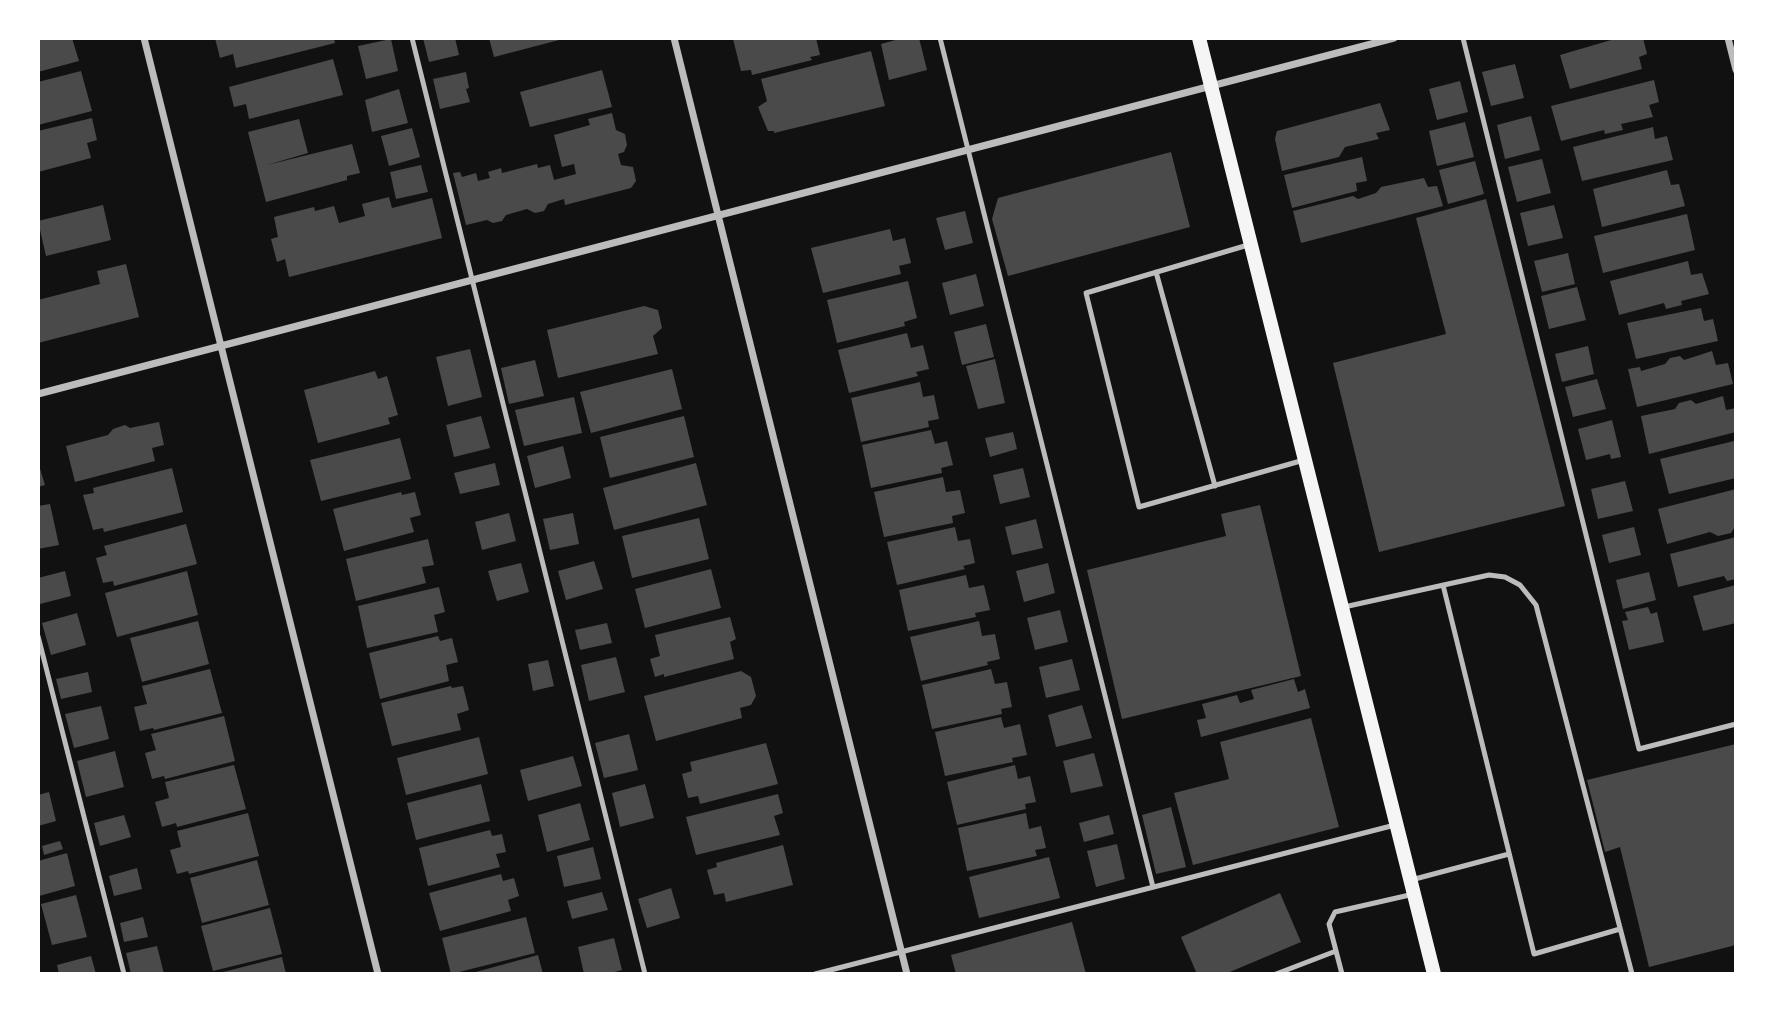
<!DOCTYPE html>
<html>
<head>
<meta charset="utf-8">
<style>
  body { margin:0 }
  #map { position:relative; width:1774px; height:1012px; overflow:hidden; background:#111; font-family:Karla,sans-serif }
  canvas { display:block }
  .frame { position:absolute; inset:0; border:40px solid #fff; pointer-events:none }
</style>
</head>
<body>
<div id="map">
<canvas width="1774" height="1012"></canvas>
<div class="frame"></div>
</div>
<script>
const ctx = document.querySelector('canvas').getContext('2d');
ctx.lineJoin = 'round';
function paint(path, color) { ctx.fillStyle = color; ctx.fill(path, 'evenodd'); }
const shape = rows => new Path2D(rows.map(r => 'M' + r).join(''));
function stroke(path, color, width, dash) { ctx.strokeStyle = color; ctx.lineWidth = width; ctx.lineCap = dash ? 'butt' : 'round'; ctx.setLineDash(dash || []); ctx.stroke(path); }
paint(shape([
  [38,38,72,38,79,61,38,72],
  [215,38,334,38,335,43,236,68,233,54,220,58],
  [423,38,455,38,459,55,429,62],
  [489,38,562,38,563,39,494,57],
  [816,38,820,55,810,57,812,60,752,75,751,70,741,71,733,39],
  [903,38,919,38,927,70,889,80,881,44],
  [1618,38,1643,38,1647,54,1639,57,1642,69,1570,89,1560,55],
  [391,39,398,71,366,79,358,46],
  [871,51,885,106,774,133,774,131,768,131,758,107,767,101,761,79],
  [333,59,343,95,249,119,246,104,234,107,229,87],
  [1515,64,1524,98,1491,106,1482,72],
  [602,70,612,107,530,127,520,92],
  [81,71,92,111,38,125,38,82],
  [466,72,469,88,466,89,470,102,440,109,433,79],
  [1654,80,1659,102,1649,105,1653,117,1621,124,1623,130,1605,134,1604,130,1561,141,1551,106],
  [1460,81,1468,112,1437,120,1429,89],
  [399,89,408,123,372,132,365,100],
  [1380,103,1390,130,1376,133,1379,139,1345,147,1339,157,1282,171,1275,139,1277,131],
  [612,113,616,130,625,134,627,145,624,152,618,154,621,165,633,167,636,181,631,188,565,205,564,199,548,204,544,211,535,213,527,209,506,215,502,221,493,223,487,220,466,225,453,173,460,172,462,177,476,173,478,181,490,178,488,172,501,168,502,173,537,164,538,168,550,165,554,180,576,174,574,164,562,167,554,135,590,125,588,119],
  [1531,116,1540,150,1505,159,1497,125],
  [92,118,97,140,87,143,91,158,38,172,38,131],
  [299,119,308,153,267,165,352,144,360,173,347,176,347,180,266,202,248,132],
  [1465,122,1474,157,1437,166,1429,131],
  [1653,127,1655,139,1667,136,1673,160,1582,181,1573,147],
  [412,128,420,157,389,166,381,136],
  [1171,152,1190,227,1008,276,992,219,998,198],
  [1362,157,1367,181,1356,183,1357,191,1292,208,1284,175],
  [1542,159,1551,193,1517,202,1508,167],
  [1475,161,1484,194,1448,204,1439,170],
  [421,165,428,192,396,199,390,172],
  [1667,170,1671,185,1679,184,1685,206,1602,227,1593,189],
  [1424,178,1428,187,1437,186,1443,206,1301,243,1293,211,1353,196,1358,199,1376,193,1381,187],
  [389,197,392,208,432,198,442,238,289,277,285,259,277,262,271,239,278,237,274,217,314,207,315,211,334,206,339,223,365,216,362,204],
  [1486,199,1565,506,1379,552,1333,363,1446,334,1416,218],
  [103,205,111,240,46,256,38,221],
  [1554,205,1563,238,1528,246,1520,213],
  [965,211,973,243,945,250,936,218],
  [1687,214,1695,250,1603,273,1594,236],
  [890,229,893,241,905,238,911,263,899,266,901,274,823,293,811,248],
  [1568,253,1575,284,1542,292,1534,261],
  [1688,261,1691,275,1702,273,1709,294,1681,301,1682,305,1666,309,1664,303,1619,315,1610,281],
  [126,264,139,317,38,343,38,300,100,284,97,271],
  [976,274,984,306,950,315,942,283],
  [908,281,917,318,904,322,905,326,837,343,827,300],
  [1577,287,1586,320,1549,329,1541,296],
  [644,306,658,310,662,328,653,336,658,354,558,378,547,330],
  [1701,308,1704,321,1713,319,1718,341,1636,359,1627,323],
  [986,324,994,357,962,365,954,332],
  [907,333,911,348,923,345,929,369,916,372,918,376,849,393,838,350],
  [1588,346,1594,374,1562,382,1555,354],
  [470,349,482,397,448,406,436,357],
  [1712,351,1716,365,1728,363,1733,384,1637,407,1628,369,1640,367,1641,371,1665,364,1670,358,1680,356,1684,360],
  [995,359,1005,403,978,409,966,366],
  [535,360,544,396,509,404,501,368],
  [672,369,682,409,591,433,580,392],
  [375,371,378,379,387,376,398,415,388,418,390,424,318,443,304,390],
  [1597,379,1606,409,1573,417,1565,387],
  [920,382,923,397,934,395,939,419,928,421,929,427,861,442,851,398],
  [1723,396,1726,410,1736,408,1736,432,1649,454,1641,416,1675,409,1679,403,1691,400,1696,404],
  [574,397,582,433,524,446,515,410],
  [481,416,490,448,454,457,446,425],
  [684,416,694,457,610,478,600,437],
  [1612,420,1621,457,1611,459,1610,454,1586,460,1578,429],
  [159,422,164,445,152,448,155,461,75,482,66,446,108,435,113,429,125,425,130,428],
  [931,430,935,444,947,441,953,465,941,468,942,473,871,488,862,445],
  [1013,432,1017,449,990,457,985,438],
  [400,438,411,479,321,501,310,460],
  [1734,441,1736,478,1669,494,1660,459],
  [563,446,571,478,535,488,527,456],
  [38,462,45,485,38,487],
  [495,463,500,485,460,494,454,473],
  [696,463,707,505,614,530,603,488],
  [172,468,183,512,104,532,103,528,93,530,83,495,94,493,93,488],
  [1023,468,1030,497,1000,504,993,475],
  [943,477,946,492,960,490,965,513,952,516,953,523,884,537,874,492],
  [1625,481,1633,511,1598,519,1591,489],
  [1736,489,1736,525,1731,533,1718,536,1710,532,1667,544,1658,509],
  [401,492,402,495,415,492,421,515,410,518,414,532,344,551,333,509],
  [50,504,59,545,38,549,38,506],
  [1260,505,1301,676,1122,719,1087,570,1226,536,1221,514],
  [509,513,516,541,482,550,475,522],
  [573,513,579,544,550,550,543,519],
  [699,518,709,559,632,578,622,536],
  [1036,519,1043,548,1012,555,1005,527],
  [186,524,197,564,114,586,113,581,103,583,96,558,107,555,104,546],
  [955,527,958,541,970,539,975,563,963,566,965,569,897,585,887,542],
  [1634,527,1641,555,1609,563,1602,535],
  [1736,537,1736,579,1727,581,1724,576,1678,587,1670,554],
  [428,539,434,565,422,567,426,583,356,601,346,559],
  [594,561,603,589,566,600,558,571],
  [521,563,529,592,497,601,488,571],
  [1048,563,1055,593,1024,602,1016,571],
  [711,569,721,608,645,628,635,589],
  [65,571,71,596,40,604,38,578],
  [187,571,198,615,117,637,105,593],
  [1649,572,1656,600,1623,609,1616,580],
  [966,575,969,588,984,585,990,610,975,613,976,617,908,631,899,590],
  [1736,585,1736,623,1703,631,1693,596],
  [439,587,445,612,434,615,438,632,367,648,358,606],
  [1648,607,1651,614,1657,612,1664,642,1629,650,1622,621,1628,620,1625,612],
  [1060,610,1068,642,1035,650,1027,618],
  [77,613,86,645,51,655,42,623],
  [730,617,736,639,730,642,734,659,664,677,664,674,655,677,650,659,660,656,655,635],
  [198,621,209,664,142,682,130,638],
  [979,621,982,636,995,634,1000,659,987,662,988,665,921,681,910,637],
  [607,623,612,643,580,650,575,630],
  [438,636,440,641,452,638,458,662,446,665,449,681,380,699,369,653],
  [616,657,625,692,589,701,581,665],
  [1072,659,1080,690,1046,698,1039,667],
  [548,660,554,686,533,691,528,664],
  [210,669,222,713,154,730,153,728,140,731,134,707,147,704,142,686],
  [991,669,995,684,1007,682,1012,707,1001,709,1002,714,932,729,922,685],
  [741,671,751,677,756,696,751,705,740,708,742,718,656,741,644,696],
  [88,672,92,692,61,699,56,679],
  [1294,679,1298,692,1305,689,1310,708,1201,737,1197,720,1206,718,1202,704,1237,695,1240,703,1254,699,1251,690],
  [451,686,452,688,463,686,469,710,457,714,461,730,392,746,381,703],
  [1082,705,1092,738,1056,747,1048,715],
  [101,706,109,739,74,748,65,714],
  [224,716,235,761,165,779,164,776,152,779,145,753,156,750,151,734],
  [1001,717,1004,728,1020,724,1027,755,1012,758,1013,762,945,776,935,732],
  [1311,718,1339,827,1193,865,1174,793,1229,779,1220,742],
  [629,734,638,770,604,778,595,743],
  [479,737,488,774,406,795,397,758],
  [766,743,778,784,700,804,698,796,688,798,682,774,692,771,690,762],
  [1736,744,1736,945,1649,967,1620,847,1605,852,1587,780],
  [115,751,124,787,86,797,77,761],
  [1094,753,1103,786,1071,793,1063,761],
  [573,756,582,786,528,801,520,770],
  [234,765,246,809,177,827,176,823,162,827,155,802,169,798,165,782],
  [1015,765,1018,779,1030,776,1036,802,1025,804,1026,809,957,825,947,782],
  [481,784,490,821,416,840,407,803],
  [645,784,654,818,620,827,612,793],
  [49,792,56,821,38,826,38,795],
  [778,794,783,813,774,816,780,835,696,855,686,817],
  [580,803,590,840,547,852,538,815],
  [1171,807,1186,867,1156,874,1142,815],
  [248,813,259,856,189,874,188,871,177,874,170,850,181,847,177,831],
  [1026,813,1029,829,1041,826,1046,848,1035,850,1037,856,967,871,958,828],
  [124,815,131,837,100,846,94,823],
  [1109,815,1114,834,1084,842,1079,823],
  [490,830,492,836,502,834,506,852,496,854,500,867,428,886,419,848],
  [60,841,63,849,44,855,42,846],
  [1117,844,1125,879,1096,887,1087,851],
  [783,845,793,885,726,902,724,893,714,895,707,870,717,867,716,863],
  [593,847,601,879,564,887,557,856],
  [67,853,75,886,39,896,38,861],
  [1049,857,1060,898,979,918,969,877],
  [257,860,269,905,202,923,190,878],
  [137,868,142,889,114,896,109,876],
  [501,874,503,881,514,878,519,896,508,900,511,911,440,931,429,893],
  [671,888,680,918,647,928,638,899],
  [602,892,608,910,572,919,567,901],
  [1280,893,1301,942,1225,974,1197,974,1181,937],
  [76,895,87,937,52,945,41,904],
  [270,908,282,954,213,971,201,926],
  [143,917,148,937,124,942,120,923],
  [526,917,535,953,451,974,442,938],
  [1072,922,1086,974,956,974,951,955],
  [614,938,622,970,607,974,584,974,578,947],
  [157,946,164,974,131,974,126,953],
  [538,955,543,974,472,974,472,973],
  [91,956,96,974,59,974,57,965],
  [282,957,286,974,220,974,219,973]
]), '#4a4a4a');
stroke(shape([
  [412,38,645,974],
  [940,38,1153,887],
  [1463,38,1639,749,1736,724],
  [1248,245,1086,293,1139,507,1304,460],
  [1156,272,1215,486],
  [1443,585,1534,954,1620,929],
  [1344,607,1489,575,1505,577,1520,585,1536,605,1632,974],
  [38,636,124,974],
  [1411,880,1509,854],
  [815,974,1395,825],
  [1276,974,1336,951],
  [1342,974,1329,924,1335,912,1414,894]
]), '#bcbcbc', 5);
stroke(shape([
  [144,38,378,974],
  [674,38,907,974],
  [1728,38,1736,70],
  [38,394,1394,38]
]), '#bcbcbc', 7);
stroke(shape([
  [1199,38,1434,974]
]), '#f5f5f5', 14);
</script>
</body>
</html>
